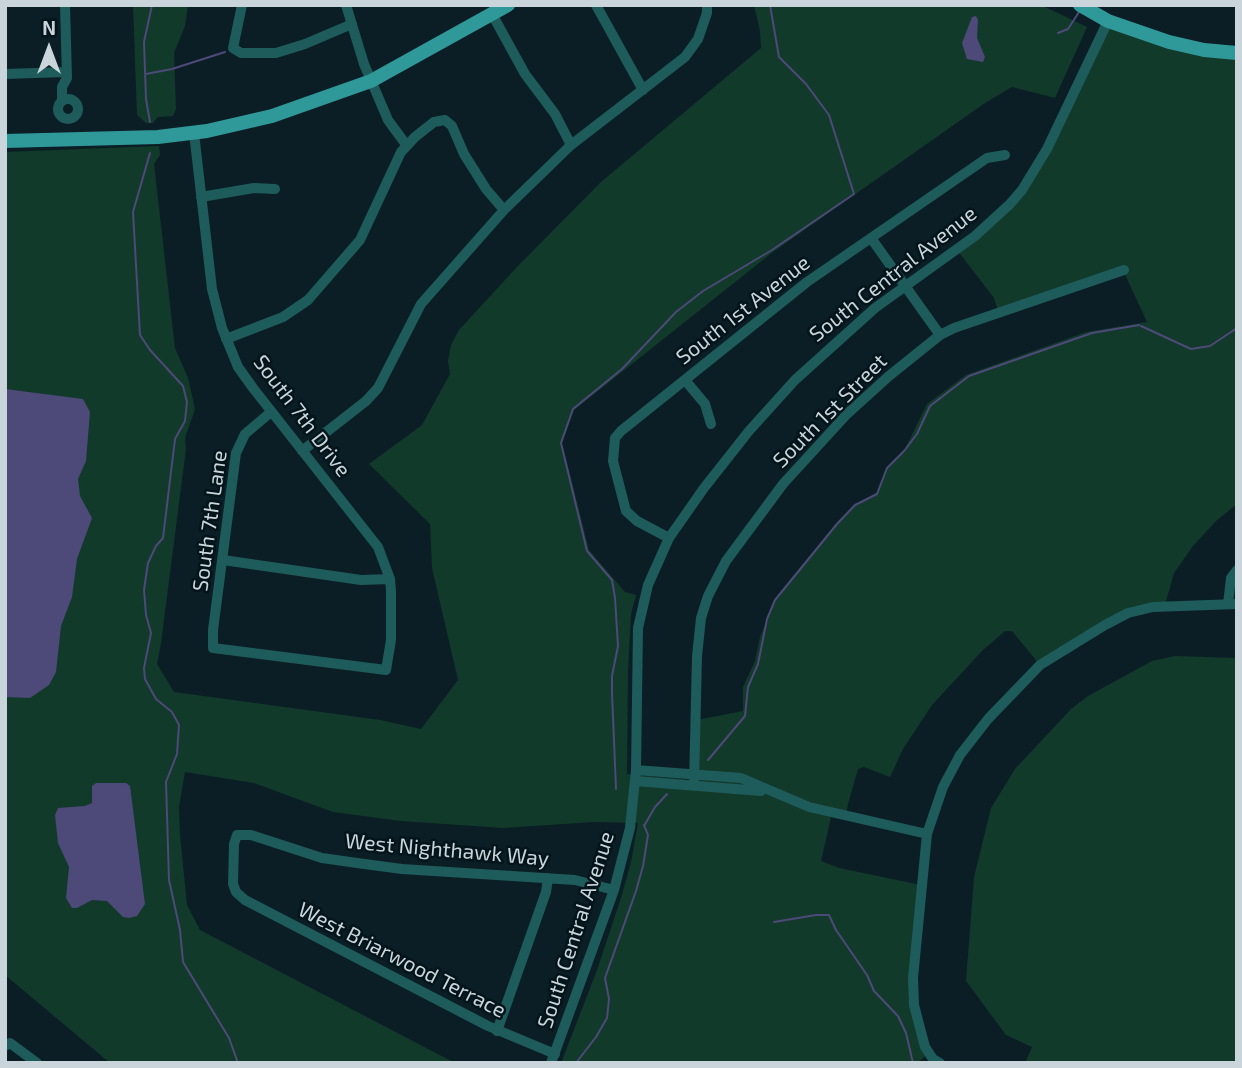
<!DOCTYPE html>
<html>
<head>
<meta charset="utf-8">
<style>
  body { margin:0 }
  #map { position:relative; width:1242px; height:1068px; overflow:hidden; background:#0b1e25; font-family:"Exo 2",sans-serif }
  canvas { display:block }
  .frame { position:absolute; inset:0; border:7px solid #c9d5da; pointer-events:none }
  .north { position:absolute; left:14px; top:14px; width:70px; height:70px; -webkit-text-stroke:5px #03141b; paint-order:stroke; rotate:0deg; font-size:19px; font-weight:700; line-height:28px; text-align:center; color:#c9d5da }
  .north::after { content:''; display:block; margin:auto; width:24px; height:32px; background:#c9d5da; clip-path:polygon(50% 0,100% 100%,50% 72%,0 100%) }
</style>
</head>
<body>
<div id="map">
<canvas width="1242" height="1068"></canvas>
<div class="frame"></div>
<div class="north">N</div>
</div>
<script>
const ctx = document.querySelector('canvas').getContext('2d');
ctx.lineJoin = 'round';
function paint(path, color) { ctx.fillStyle = color; ctx.fill(path, 'evenodd'); }
const shape = rows => new Path2D(rows.map(r => 'M' + r).join(''));
function stroke(path, color, width, dash) { ctx.strokeStyle = color; ctx.lineWidth = width; ctx.lineCap = dash ? 'butt' : 'round'; ctx.setLineDash(dash || []); ctx.stroke(path); }
function label(font, color, halo, rows, align = 'center') {
  ctx.font = font + ' "Exo 2",sans-serif'; ctx.lineWidth = 5; ctx.setLineDash([]); ctx.textBaseline = 'middle'; ctx.strokeStyle = halo; ctx.fillStyle = color; for (const [text, x, y, turn = 0] of rows) {
    ctx.save(); ctx.translate(x, y); ctx.rotate((+turn || 0) * Math.PI / 180); ctx.textAlign = isNaN(turn) ? turn : align; if (halo) ctx.strokeText(text, 0, 0); ctx.fillText(text, 0, 0); ctx.restore();
  }
}
paint(shape([
  [133,5,188,5,185,26,174,53,176,109,173,116,158,117,153,123,146,123,137,115],
  [754,5,1041,5,1087,27,1055,98,1012,87,985,103,773,252,574,410,562,443,589,550,625,592,636,595,631,614,628,672,627,774,694,780,697,720,743,711,743,687,755,661,760,637,777,596,838,521,856,504,878,492,888,467,905,449,927,404,966,375,1086,332,1147,322,1123,270,999,313,994,298,957,250,1022,190,1108,21,1237,53,1237,504,1216,521,1193,546,1174,573,1165,605,1128,613,1040,665,1012,631,1005,631,982,651,932,705,903,749,890,777,864,767,858,769,848,804,846,816,832,813,821,861,839,868,921,885,913,978,928,1054,917,1063,561,1063,597,970,621,898,631,862,638,823,593,822,503,828,401,821,333,812,254,783,185,772,179,807,180,835,187,905,200,930,455,1063,110,1063,5,975,5,152,159,146,160,155,154,164,175,348,188,378,195,409,185,438,186,449,161,643,157,664,174,692,380,720,421,729,458,680,432,568,430,524,369,464,422,425,450,374,448,361,451,345,459,330,517,267,601,182,761,48,760,31],
  [1175,656,1237,658,1237,1063,1025,1063,1032,1047,1006,1035,966,981,974,877,991,808,1015,769,1071,709,1088,696,1152,661]
]), '#123a2b');
paint(shape([
  [976,16,978,20,977,38,985,57,983,62,967,59,962,43,972,17],
  [5,389,83,399,90,412,86,461,78,479,80,496,92,518,77,559,72,597,61,626,56,672,49,685,30,698,5,697],
  [96,783,126,783,130,786,145,904,137,916,129,918,123,917,107,901,92,900,77,908,72,908,66,898,69,867,58,843,55,815,58,808,85,806,92,803,92,786]
]), '#4d4978');
stroke(shape([
  [1058,33,1068,29,1079,12],
  [146,74,172,69,225,52],
  [150,122,146,99,144,42,152,5],
  [150,153,133,212,140,335,150,350,183,386,187,402,185,421,175,439,163,538,156,546,148,563,144,590,146,615,151,633,144,668,145,679,156,699,172,712,179,725,177,754,166,782,169,880,180,930,183,962,229,1038,238,1063],
  [1141,326,1191,349,1210,346,1237,328],
  [708,760,745,716,748,687,758,664,767,619,775,600,837,524,855,505,877,494,887,468,904,451,917,434,930,406,969,376,1092,333,1139,325],
  [616,789,612,693,612,676,618,646,615,598,612,580,587,551,561,443,573,409,622,369,676,312,703,291,772,250,854,194,829,115,806,84,779,57,770,5],
  [644,826,655,807,667,794],
  [774,922,816,915,829,915,836,930,867,975,874,991,898,1016,906,1033,913,1063],
  [576,1063,596,1037,607,1018,609,999,605,978,636,891,643,866,648,835,644,825]
]), '#4d4978', 2);
stroke(shape([
  [242,5,233,48,241,53,276,53,305,44,352,24],
  [346,5,364,64,388,120,407,146],
  [596,5,643,90],
  [492,14,525,74,555,114,571,145],
  [5,74,66,72],
  '58 109a10 10 0 1 1 20 0a10 10 0 1 1-20 0Z',
  [62,101,62,87,67,78,65,5],
  [194,133,212,289,222,328,238,367,253,388,378,547,390,579,391,591,391,640,386,670,213,648,213,630,236,453,245,434,271,412],
  [201,197,254,188,275,189],
  [871,238,940,335],
  [226,339,283,317,308,300,360,240,401,152,415,137,434,122,445,120,452,126,464,154,486,189,504,210],
  [685,380,705,404,711,424],
  [302,451,366,401,378,388,421,304,504,210,571,145,685,57,698,39,707,13,707,5],
  [669,538,637,521,626,511,613,461,615,438,621,431,807,282,987,158,1005,155],
  [223,560,361,580,390,579],
  [1228,604,1231,578,1237,570],
  [636,770,741,778,809,807,927,834],
  [635,781,761,791],
  [694,785,697,656,701,618,708,596,726,561,783,484,847,414,889,376,940,335,954,328,1124,270],
  [497,1031,546,892,548,878],
  [5,1046,10,1043,37,1063],
  [555,1054,488,1026,245,900,236,892,233,884,234,844,237,835,251,835,322,858,357,863,402,869,575,880,614,890],
  [551,1063,614,890,630,828,636,770,638,628,648,585,669,538,704,488,749,431,795,380,875,308,975,236,1010,204,1022,190,1047,149,1108,21],
  [940,1063,933,1059,925,1047,914,1005,913,978,927,834,943,787,960,755,988,719,1040,665,1105,625,1128,613,1153,607,1237,604]
]), '#1e5b5b', 10);
stroke(shape([
  [1080,5,1108,21,1169,42,1204,50,1237,53],
  [5,141,158,137,207,131,272,116,371,81,508,5]
]), '#2f9898', 14);
label('21px', '#c9d5da', '#03141b', [
  ["South Central Avenue",893,274,-38],
  ["South 1st Avenue",743,310,-38],
  ["South 1st Street",830,411,-45],
  ["South 7th Drive",302,416,53],
  ["South 7th Lane",210,521,-82],
  ["West Nighthawk Way",447,850,5],
  ["South Central Avenue",576,930,-72],
  ["West Briarwood Terrace",402,960,27]
]);
</script>
</body>
</html>
